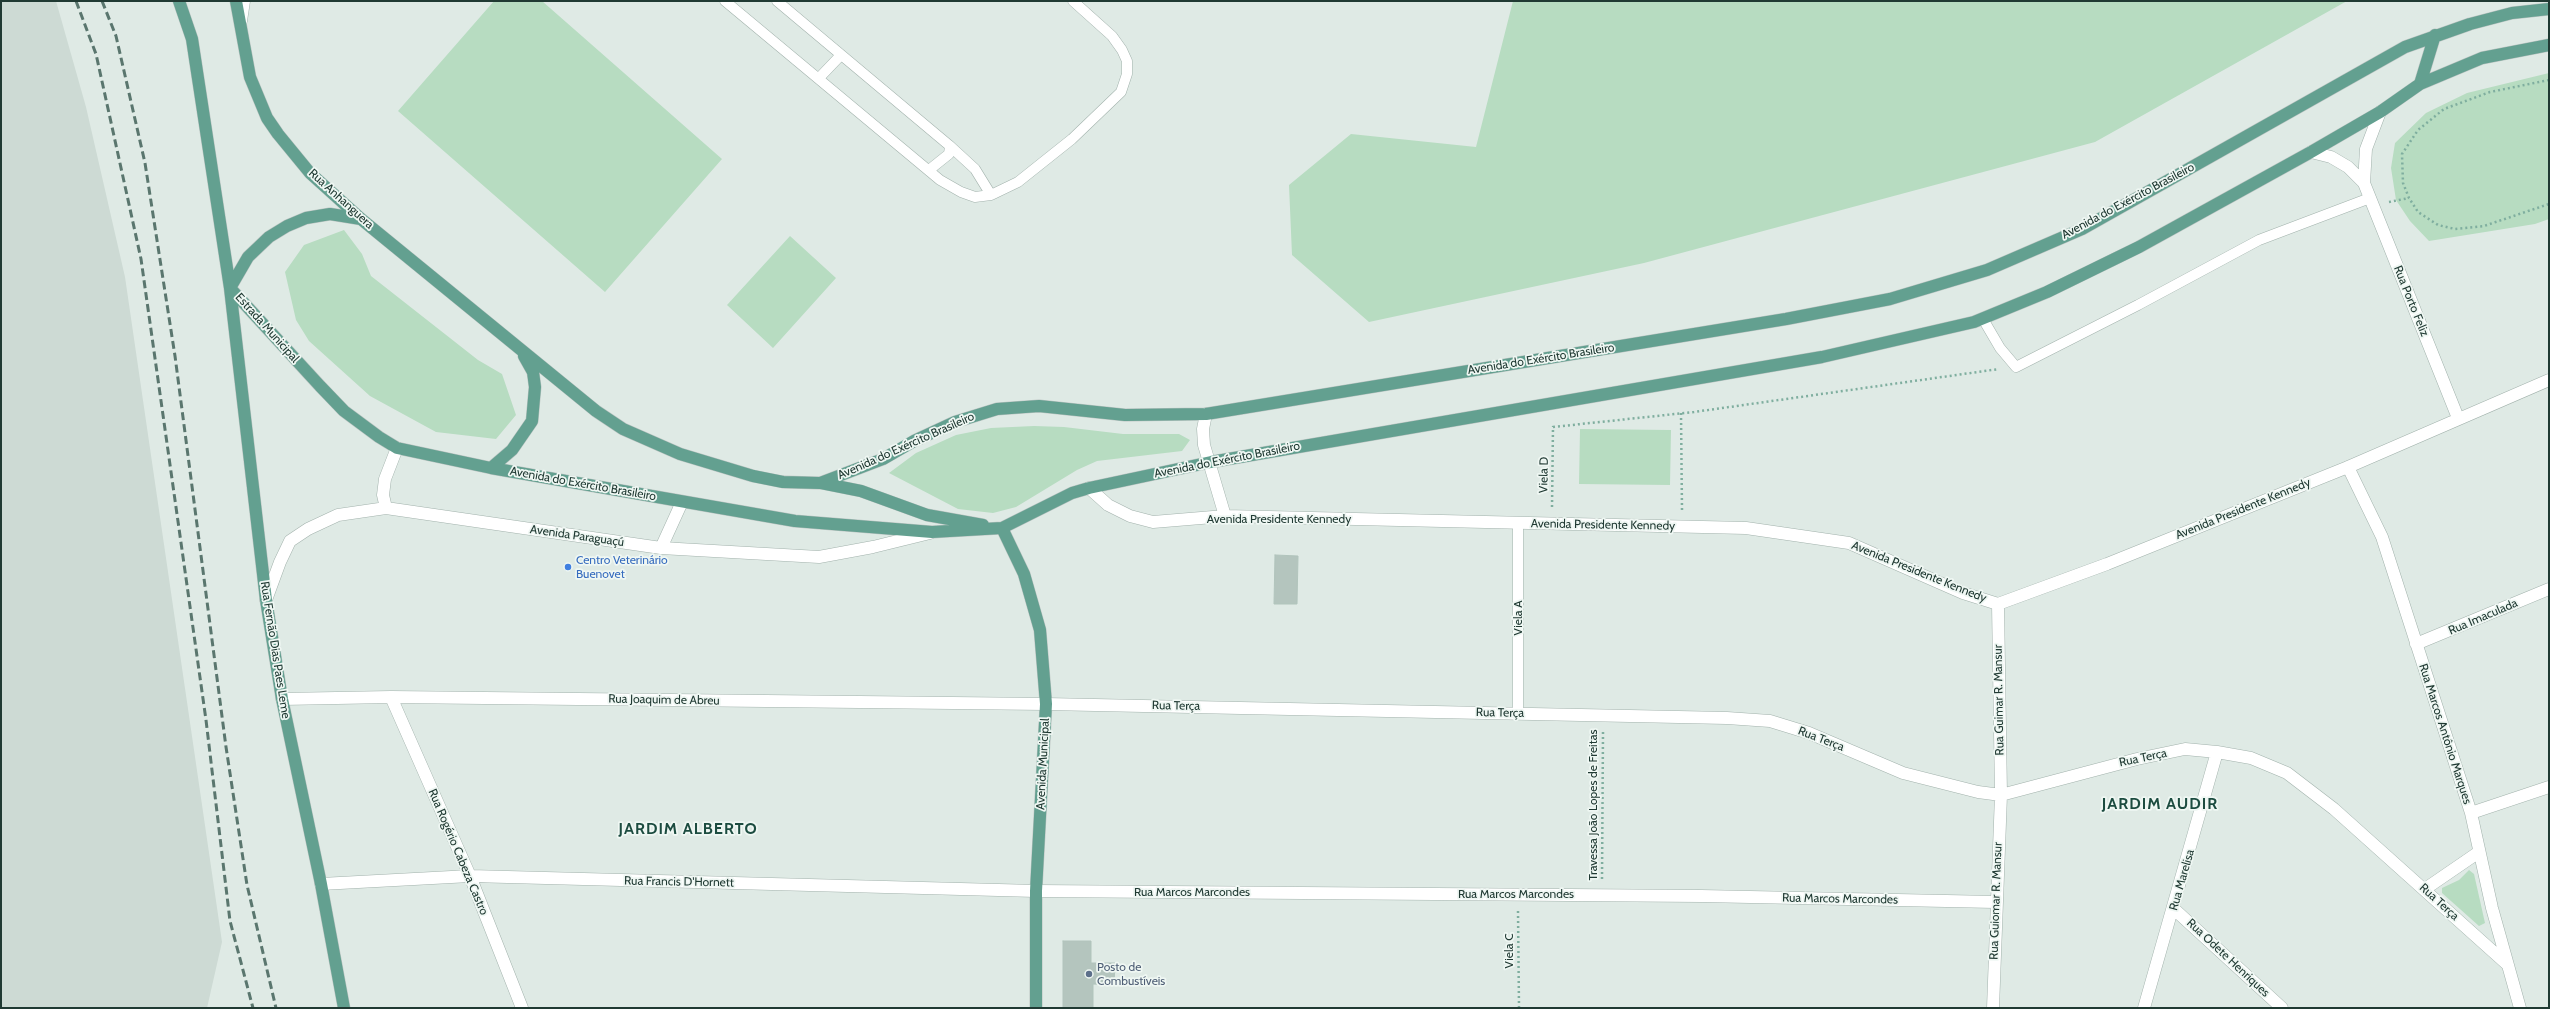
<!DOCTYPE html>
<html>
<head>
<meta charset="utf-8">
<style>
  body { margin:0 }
  #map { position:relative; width:2550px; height:1009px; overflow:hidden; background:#dfeae5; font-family:Cabin,sans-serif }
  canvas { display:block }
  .frame { position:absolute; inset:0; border:2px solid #203a33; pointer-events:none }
</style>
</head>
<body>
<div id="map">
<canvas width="2550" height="1009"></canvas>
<div class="frame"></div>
</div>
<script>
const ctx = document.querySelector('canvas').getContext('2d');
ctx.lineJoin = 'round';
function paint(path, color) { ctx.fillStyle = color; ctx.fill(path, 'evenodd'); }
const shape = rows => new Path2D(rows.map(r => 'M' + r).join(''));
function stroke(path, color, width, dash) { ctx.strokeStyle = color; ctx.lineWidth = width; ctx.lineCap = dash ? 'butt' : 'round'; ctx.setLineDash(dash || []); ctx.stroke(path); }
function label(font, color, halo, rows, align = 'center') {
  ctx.font = font + ' Cabin,sans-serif'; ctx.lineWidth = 3.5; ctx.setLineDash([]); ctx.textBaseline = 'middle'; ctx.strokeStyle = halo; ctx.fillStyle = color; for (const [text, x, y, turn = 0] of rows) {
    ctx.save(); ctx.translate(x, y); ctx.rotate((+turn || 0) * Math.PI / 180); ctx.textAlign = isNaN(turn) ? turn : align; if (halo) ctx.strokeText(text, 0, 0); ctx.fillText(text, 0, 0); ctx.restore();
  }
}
paint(shape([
  [1,1,56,1,86,107,125,277,222,942,207,1008,1,1008]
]), '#cddad4');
paint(shape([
  [494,1,542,1,722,159,605,292,398,111],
  [1513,1,2347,1,2095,142,1644,263,1369,322,1292,255,1289,185,1351,134,1476,147],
  [2549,73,2549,219,2535,224,2429,241,2410,221,2396,200,2391,168,2395,143,2426,113,2467,93],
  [344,230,362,254,371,276,478,360,502,374,516,415,496,439,436,432,370,396,309,341,296,320,285,272,304,245],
  [790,236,836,278,773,348,727,305],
  [1034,426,1064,427,1123,434,1179,434,1190,440,1182,451,1097,461,1077,470,1016,507,993,513,958,509,889,473,916,453,956,435,991,428],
  [1580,429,1671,430,1670,485,1579,484],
  [2469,870,2474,874,2485,923,2479,926,2442,893,2442,888,2459,880]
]), '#b7dcc1');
const building = shape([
  [1275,555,1298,556,1297,604,1274,604,1275,555],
  [1063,941,1091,941,1091,963,1115,963,1114,985,1093,984,1093,1008,1063,1008,1063,941]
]);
paint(building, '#b4c5be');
stroke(building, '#b1c4bc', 1);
const lane = shape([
  [725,1,940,180,961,192,975,197,991,195,1018,182,1072,139,1121,92,1127,74,1127,61,1122,50,1112,36,1073,1],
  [777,1,950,146,975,169,991,195],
  [242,21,245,1],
  [819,78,841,55],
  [929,170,949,154,950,146],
  [1983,319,2000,348,2016,367,2138,305,2259,240,2370,198],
  [1518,523,1518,714]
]);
const street = shape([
  [2311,152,2331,157,2348,167,2364,183,2458,418],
  [2364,183,2366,149,2380,112],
  [1206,414,1203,429,1204,445,1225,516],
  [2348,467,2382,537,2471,813,2492,908,2520,1008],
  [1089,488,1108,505,1130,516,1153,522,1225,516,1746,528,1849,543,1963,593,1998,604,2107,564,2348,467,2549,380],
  [386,508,383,495,385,479,397,448],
  [661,548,682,502],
  [266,600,280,562,290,541,308,529,338,515,386,508,661,548,819,557,873,547,930,533],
  [2416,644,2549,589],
  [391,697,470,876,522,1008],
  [282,699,391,697,1046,704,1727,718,1770,721,1809,733,1903,773,1978,792,2001,795,2137,759,2185,749,2217,752,2251,758,2287,773,2334,809,2508,965],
  [2471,813,2549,787],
  [321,884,470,876,1036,891,1701,896,1995,902],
  [2425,889,2479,852],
  [2174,909,2282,1008],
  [1993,1008,2001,795,1998,604],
  [2144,1008,2217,752]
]);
const primary = shape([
  [179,1,192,39,230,288,320,386,344,411,379,437,397,448,491,468,795,521,932,532,1002,528,1072,493,1089,488,1211,462,1822,357,1974,322,2047,292,2139,247,2311,152,2380,112,2420,84,2482,58,2549,45],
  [236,1,250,77,267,118,278,134,310,173,361,219,596,411,623,429,680,454,753,476,783,482,820,483,883,459,914,441,955,422,997,409,1039,406,1125,415,1206,414,1786,319,1890,299,1987,270,2082,229,2405,47,2470,24,2512,13,2549,9],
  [2420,84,2435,35],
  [491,468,512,450,532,421,535,387,533,372,524,356],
  [821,483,861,491,927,515,983,525],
  [1002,528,1024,574,1040,630,1046,704,1036,891,1036,1008],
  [344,1008,321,884,282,699,266,600,230,288,248,257,269,237,287,226,306,218,330,214,361,219]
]);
stroke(lane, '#a2b2ac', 11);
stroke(street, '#a2b2ac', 13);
stroke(primary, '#bcc4c2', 13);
stroke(shape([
  [2549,80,2490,92,2444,109,2418,130,2402,154,2403,183,2409,198,2418,212,2438,225,2455,229,2484,226,2549,204],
  [2389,202,2409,198],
  [1681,413,1682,510],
  [1552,507,1553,427,1694,412,1999,369],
  [1602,879,1603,732],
  [1518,911,1519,1008]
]), '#7fae9f', 2.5, [2, 3]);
stroke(lane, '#fff', 10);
stroke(street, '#fff', 12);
stroke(primary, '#63a090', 12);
stroke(shape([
  [76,1,96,54,141,259,206,720,230,921,253,1008],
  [102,1,116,36,145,163,175,356,226,747,247,885,276,1008]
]), '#5a766e', 3, [8, 4]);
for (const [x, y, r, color] of [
  [568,567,4,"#3f7fe0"],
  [1089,974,4,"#5c6f8a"]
]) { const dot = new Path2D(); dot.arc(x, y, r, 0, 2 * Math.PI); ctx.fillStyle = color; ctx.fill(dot); stroke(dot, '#eff7f3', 1.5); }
label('12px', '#203a33', '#eff7f3', [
  ["Rua Anhanguera",341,199,42],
  ["Avenida do Exército Brasileiro",2128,201,-28],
  ["Rua Porto Feliz",2411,301,68],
  ["Estrada Municipal",267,328,48],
  ["Avenida do Exército Brasileiro",1541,359,-9],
  ["Avenida do Exército Brasileiro",906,446,-24],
  ["Avenida do Exército Brasileiro",1227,460,-11],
  ["Viela D",1544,475,-89],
  ["Avenida do Exército Brasileiro",583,484,10],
  ["Avenida Presidente Kennedy",2243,509,-22],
  ["Avenida Presidente Kennedy",1279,519],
  ["Avenida Presidente Kennedy",1603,525,1],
  ["Avenida Paraguaçú",577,536,8],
  ["Avenida Presidente Kennedy",1919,572,22],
  ["Rua Imaculada",2483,617,-23],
  ["Viela A",1518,618,-90],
  ["Rua Fernão Dias Paes Leme",275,650,81],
  ["Rua Joaquim de Abreu",664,700,1],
  ["Rua Guimar R. Mansur",1999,700,-91],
  ["Rua Terça",1176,706,1],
  ["Rua Terça",1500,713,1],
  ["Rua Marcos Antônio Marques",2445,734,72],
  ["Rua Terça",1821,739,21],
  ["Rua Terça",2143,758,-12],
  ["Avenida Municipal",1043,764,-87],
  ["Travessa João Lopes de Freitas",1593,805,-90],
  ["Rua Rogério Cabeza Castro",458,852,67],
  ["Rua Marelisa",2182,880,-74],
  ["Rua Francis D'Hornett",679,882,1],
  ["Rua Marcos Marcondes",1192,892],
  ["Rua Marcos Marcondes",1516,894],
  ["Rua Marcos Marcondes",1840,899,1],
  ["Rua Guiomar R. Mansur",1996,901,-88],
  ["Rua Terça",2439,902,42],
  ["Viela C",1509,951,-90],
  ["Rua Odete Henriques",2228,958,43]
]);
label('12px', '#366cbe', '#eff7f3', [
  ["Centro Veterinário",576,560],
  ["Buenovet",576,574]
], 'left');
label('12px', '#4e5e75', '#eff7f3', [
  ["Posto de",1097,967],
  ["Combustíveis",1097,981]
], 'left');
ctx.letterSpacing = '1px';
label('bold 16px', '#1c4c40', '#eff7f3', [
  ["JARDIM AUDIR",2160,804],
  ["JARDIM ALBERTO",688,829]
]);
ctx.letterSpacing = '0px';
</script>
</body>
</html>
